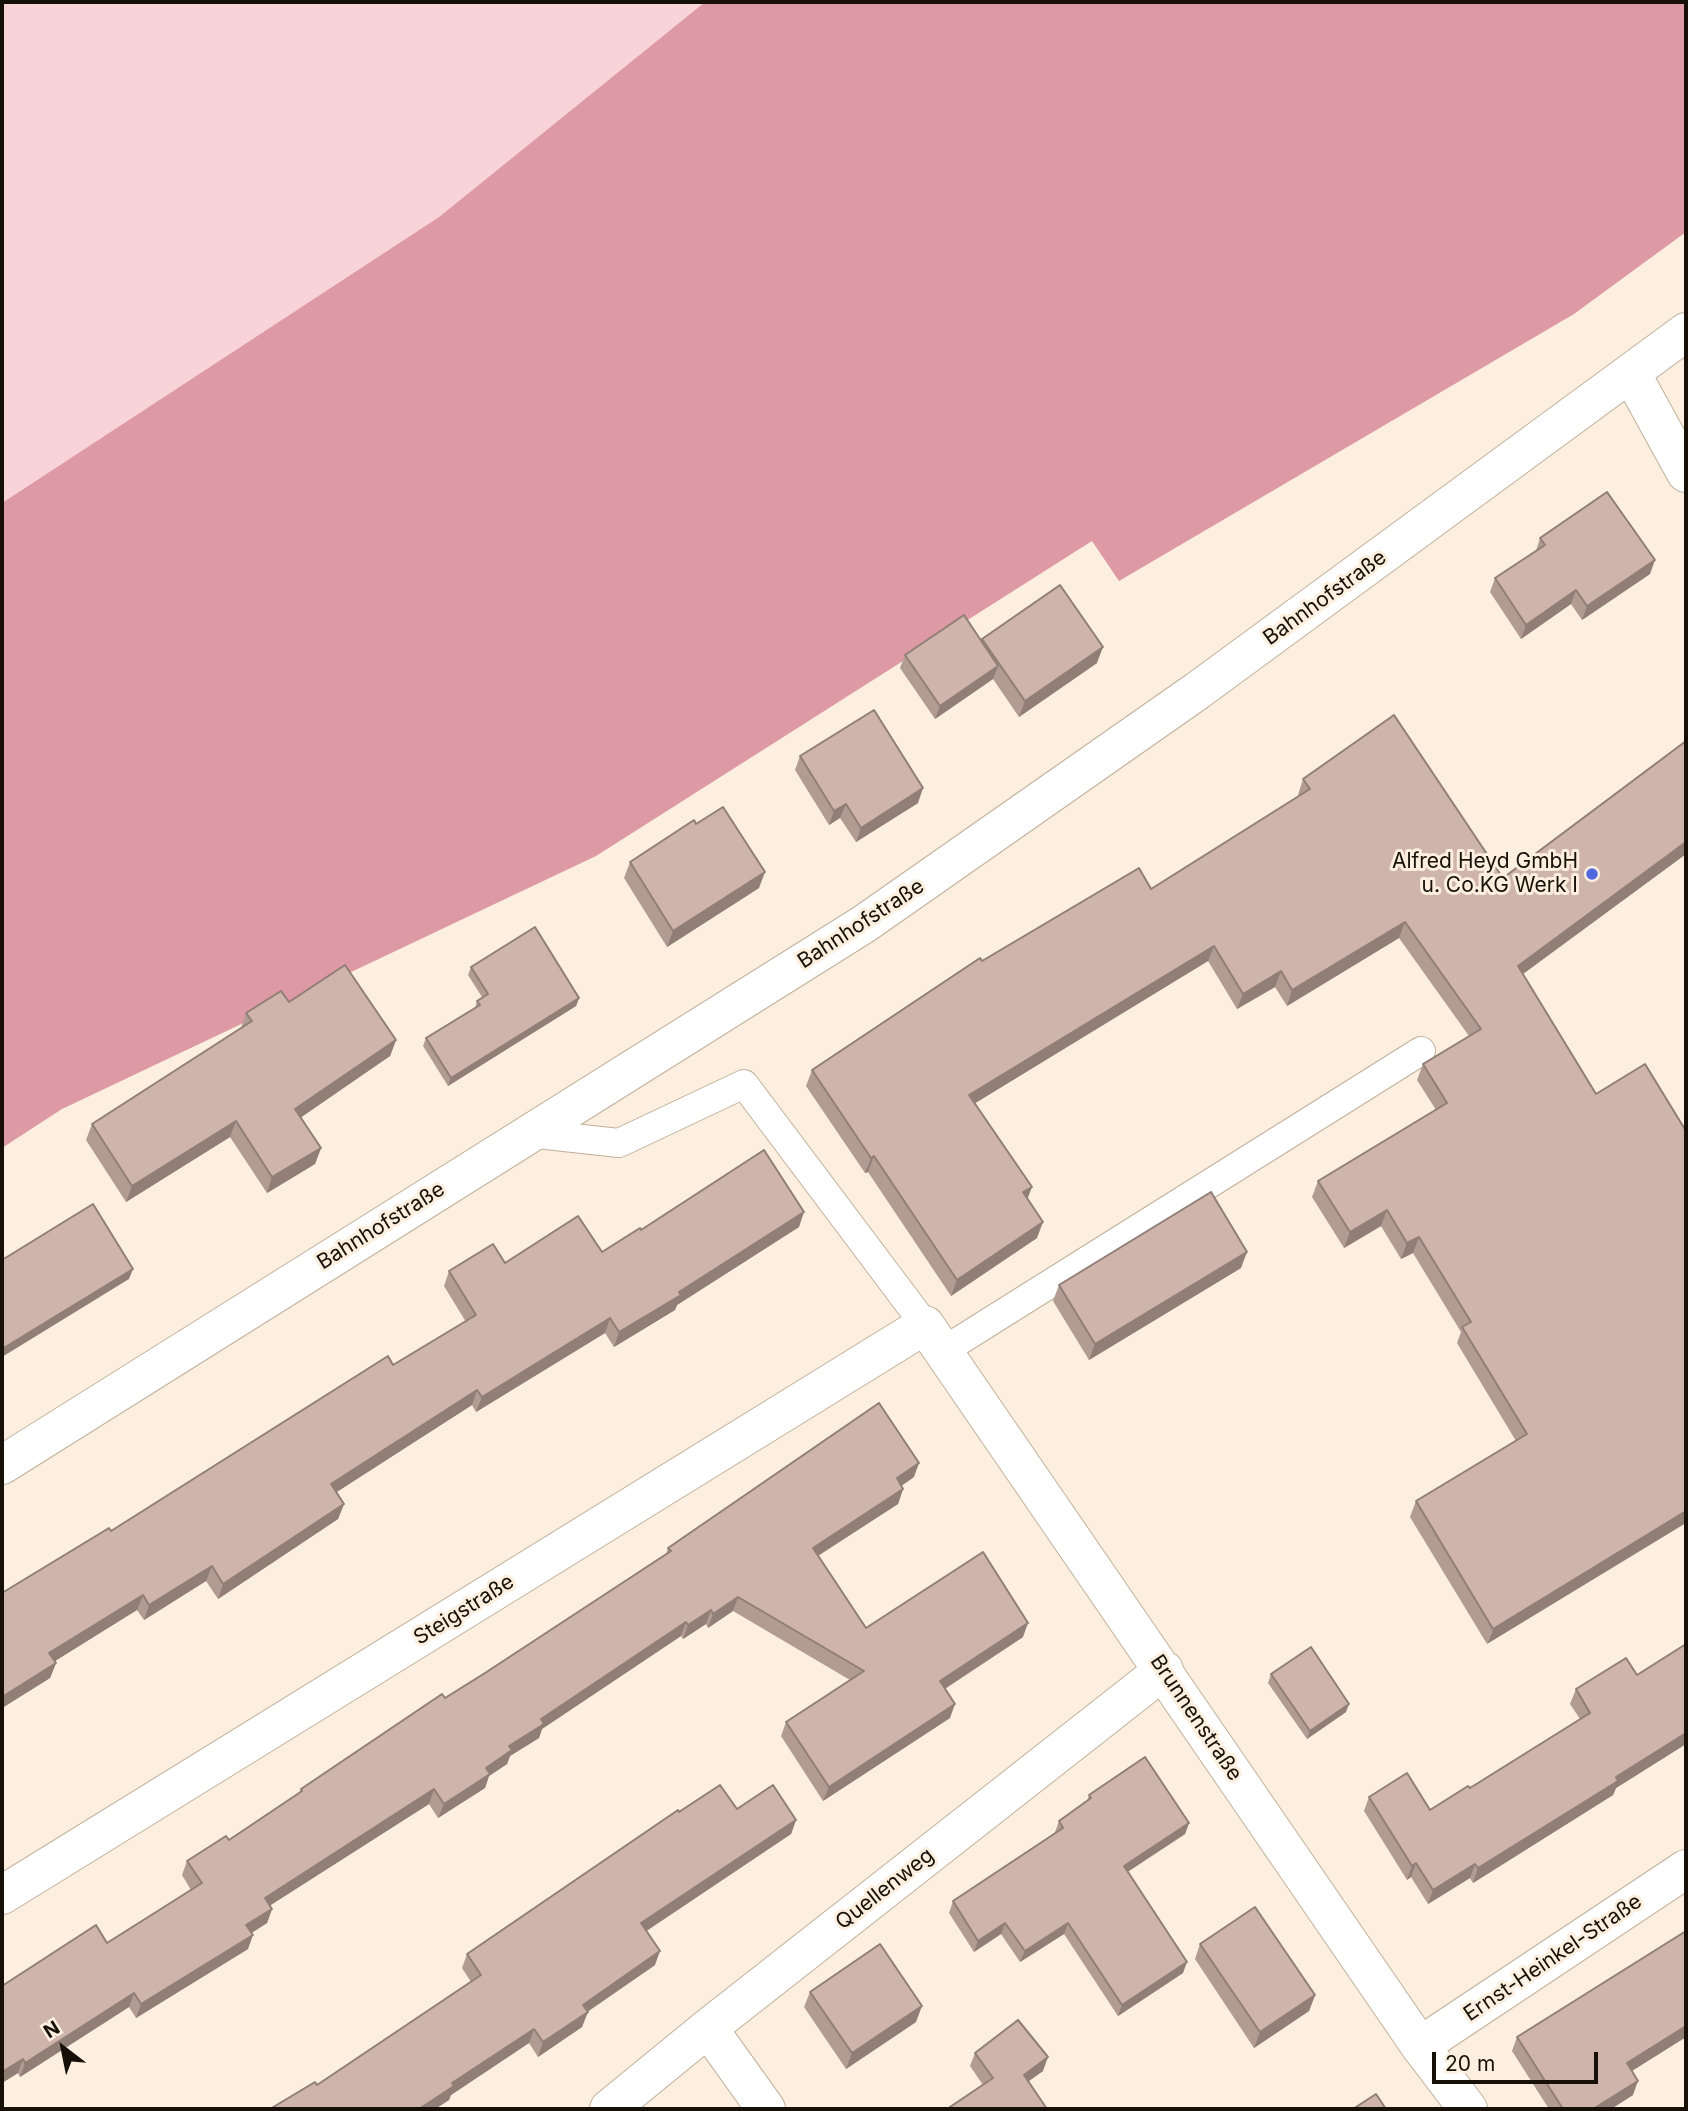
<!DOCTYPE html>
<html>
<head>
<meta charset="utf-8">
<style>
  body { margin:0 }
  #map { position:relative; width:1688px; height:2111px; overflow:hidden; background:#fdefdf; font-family:Inter,sans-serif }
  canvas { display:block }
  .frame { position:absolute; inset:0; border:4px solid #161009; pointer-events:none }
  .north { position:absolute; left:28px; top:2013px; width:70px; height:70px; -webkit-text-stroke:5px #fdefdf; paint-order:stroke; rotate:328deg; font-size:19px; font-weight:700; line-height:28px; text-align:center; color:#161009 }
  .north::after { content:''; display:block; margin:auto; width:24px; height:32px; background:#161009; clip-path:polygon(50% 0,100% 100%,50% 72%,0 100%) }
  .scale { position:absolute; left:1432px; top:2052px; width:166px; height:32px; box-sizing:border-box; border:4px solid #161009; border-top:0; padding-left:9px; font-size:21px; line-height:24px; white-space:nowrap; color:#161009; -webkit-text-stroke:5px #fdefdf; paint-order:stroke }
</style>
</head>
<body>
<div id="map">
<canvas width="1688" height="2111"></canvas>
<div class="frame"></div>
<div class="north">N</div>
<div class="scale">20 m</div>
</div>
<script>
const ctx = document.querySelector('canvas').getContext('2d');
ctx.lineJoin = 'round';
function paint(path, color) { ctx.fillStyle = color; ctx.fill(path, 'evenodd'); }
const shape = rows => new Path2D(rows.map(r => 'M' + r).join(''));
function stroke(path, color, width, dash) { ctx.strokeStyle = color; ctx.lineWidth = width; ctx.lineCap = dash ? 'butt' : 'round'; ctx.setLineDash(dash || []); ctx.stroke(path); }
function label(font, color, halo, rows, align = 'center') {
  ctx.font = font + ' Inter,sans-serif'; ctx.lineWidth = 6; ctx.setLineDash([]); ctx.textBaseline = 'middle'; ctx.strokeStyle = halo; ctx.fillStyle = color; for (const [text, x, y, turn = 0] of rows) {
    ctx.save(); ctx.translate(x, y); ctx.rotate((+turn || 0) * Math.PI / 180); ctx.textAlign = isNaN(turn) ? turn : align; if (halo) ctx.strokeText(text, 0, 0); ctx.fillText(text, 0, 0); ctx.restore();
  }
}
paint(shape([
  [2,2,705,2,439,217,2,503]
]), '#f8d4d9');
paint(shape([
  [705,2,1686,2,1686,232,1574,314,1119,581,1092,541,596,856,62,1109,2,1148,2,503,439,217]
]), '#dd9aa5');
const service = shape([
  [528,1133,619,1143,744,1084,925,1325],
  [943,1351,1421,1051]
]);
const minor = shape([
  [1631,373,1686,473],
  [2,1895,925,1325,1420,2046,1468,2109],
  [708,2028,766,2109],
  [1420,2046,1686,1869],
  [609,2109,708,2028,1164,1670]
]);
const tertiary = shape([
  [2,1465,864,924,1197,691,1686,332]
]);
stroke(service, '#c0b09c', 30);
stroke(minor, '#c0b09c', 40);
stroke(tertiary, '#c0b09c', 40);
stroke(service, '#fff', 28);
stroke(minor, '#fff', 38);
stroke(tertiary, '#fff', 38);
paint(shape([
  [1540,538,1650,574,1582,620,1571,604,1521,639,1490,592,1495,578,1536,551],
  [982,639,1097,663,1019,717,993,679,935,719,900,668,905,655,981,641],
  [1686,741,1686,854,1523,974,1596,1094,1686,1131,1487,1644,1410,1517,1416,1501,1516,1441,1457,1343,1461,1332,1413,1253,1401,1259,1381,1226,1344,1248,1312,1197,1318,1181,1436,1110,1417,1080,1423,1064,1469,1036,1399,938,1287,1006,1275,987,1237,1009,1208,961,975,1103,1032,1187,1027,1199,1037,1238,951,1296,868,1172,865,1173,806,1086,812,1070,982,961,1151,889,1299,796,1298,795,1303,779,1503,878],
  [800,756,918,803,856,842,840,818,829,825,795,770],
  [696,824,759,888,667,947,624,878,630,862],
  [471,967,579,998,576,1006,448,1086,423,1046,426,1038,475,1008,477,1001,482,997,468,975],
  [289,1002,396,1040,390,1056,301,1117,321,1148,315,1164,267,1193,230,1137,126,1202,86,1140,92,1124,241,1028,246,1013],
  [799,1227,677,1305,675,1310,614,1347,605,1333,476,1412,472,1405,336,1492,344,1504,338,1519,218,1599,206,1581,144,1620,137,1610,54,1661,56,1663,50,1678,2,1708,2,1593,111,1531,466,1322,444,1286,449,1271,505,1263,602,1252,641,1230],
  [1241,1268,1089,1360,1053,1301,1059,1285],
  [914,1477,901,1486,903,1489,898,1504,818,1556,866,1628,1023,1637,945,1689,950,1718,823,1801,781,1736,786,1722,850,1680,733,1611,708,1628,706,1624,683,1639,681,1636,542,1729,539,1738,510,1756,507,1764,489,1776,485,1788,438,1818,429,1804,270,1905,272,1909,267,1923,252,1933,248,1949,136,2018,129,2007,20,2077,18,2073,2,2083,2,1986,107,1943,191,1890,182,1875,187,1861,229,1840,299,1793,301,1789,485,1673,666,1554,668,1548],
  [1686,1644,1686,1744,1616,1788,1613,1795,1473,1883,1470,1878,1428,1904,1411,1877,1407,1880,1364,1811,1369,1797,1430,1810,1470,1788,1580,1719,1570,1704,1576,1689,1637,1675],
  [1271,1674,1346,1712,1307,1739,1268,1683],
  [1089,1795,1189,1823,1185,1834,1127,1872,1183,1973,1118,2016,1064,1934,1020,1962,1001,1934,974,1952,949,1913,953,1901,1055,1833,1055,1832,1059,1821,1087,1801],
  [737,1809,796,1820,791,1834,646,1931,655,1965,587,2012,582,2027,538,2057,529,2043,451,2095,449,2100,435,2109,270,2109,317,2085,471,1982,462,1968,467,1954,679,1812],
  [1686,1931,1686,2037,1632,2071,1633,2095,1611,2109,1549,2109,1512,2051,1517,2037],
  [1200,1944,1315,1995,1309,2011,1254,2048,1195,1959],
  [810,1992,916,2022,846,2069,804,2007],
  [975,2053,1043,2071,1029,2081,983,2085,970,2066]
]), '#b19b92');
paint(shape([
  [1655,560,1650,574,1582,620,1587,606],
  [1576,590,1571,604,1521,639,1526,625],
  [1103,647,1097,663,1019,717,1025,701],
  [998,666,993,679,935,719,940,706],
  [923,788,918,803,856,842,861,828],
  [846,804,840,818,829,825,834,811],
  [1686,842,1686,854,1512,982,1518,966],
  [765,872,759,888,667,947,673,931],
  [1405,922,1399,938,1287,1006,1292,990],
  [1214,946,1208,961,964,1110,969,1095],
  [1281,971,1275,987,1237,1009,1243,994],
  [579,998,576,1006,448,1086,451,1078],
  [396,1040,390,1056,290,1125,295,1109],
  [236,1121,230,1137,126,1202,132,1186],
  [321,1148,315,1164,267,1193,272,1177],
  [874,1156,868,1172,865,1173,871,1158],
  [1032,1187,1026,1202,1023,1192],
  [1387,1210,1381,1226,1344,1248,1350,1232],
  [804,1212,799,1227,677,1305,675,1310,614,1347,619,1332],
  [1043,1222,1037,1238,951,1296,957,1280],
  [1419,1237,1413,1253,1401,1259,1407,1243],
  [1247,1252,1241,1268,1089,1360,1095,1344],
  [133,1269,129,1279,2,1357,2,1349],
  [610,1318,605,1333,476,1412,482,1397],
  [477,1390,472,1405,326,1499,331,1484],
  [919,1463,914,1477,891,1493,897,1478],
  [903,1489,898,1504,808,1562,813,1548],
  [344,1504,338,1519,218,1599,223,1584],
  [1686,1511,1686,1523,1487,1644,1493,1629],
  [212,1566,206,1581,144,1620,149,1605],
  [143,1595,137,1610,44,1668,49,1653],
  [738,1597,733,1611,708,1628,713,1614],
  [711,1610,706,1624,683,1639,688,1625],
  [686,1622,681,1636,542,1729,539,1738,510,1756,507,1764,489,1776,485,1788,438,1818,444,1804,486,1768,509,1746,541,1719],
  [1028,1623,1023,1637,935,1695,940,1681],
  [56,1663,50,1678,2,1708,2,1697],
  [955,1704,950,1718,823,1801,829,1787],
  [1349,1704,1346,1712,1307,1739,1310,1731],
  [1686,1733,1686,1744,1616,1788,1613,1795,1473,1883,1478,1868,1616,1777],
  [434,1789,429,1804,260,1912,265,1898],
  [796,1820,791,1834,636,1938,641,1923],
  [1189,1823,1185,1834,1120,1877,1124,1866],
  [1416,1863,1411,1877,1407,1880,1412,1866],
  [1475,1864,1470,1878,1428,1904,1433,1890],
  [272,1909,267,1923,241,1939,246,1925],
  [1005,1923,1001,1934,974,1952,978,1941],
  [1068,1923,1064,1934,1020,1962,1025,1951],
  [253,1935,248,1949,136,2018,141,2004],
  [660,1951,655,1965,577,2019,583,2005],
  [1187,1962,1183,1973,1118,2016,1122,2005],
  [134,1993,129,2007,20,2077,25,2063],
  [1315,1995,1309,2011,1254,2048,1260,2032],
  [922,2006,916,2022,846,2069,852,2053],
  [588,2012,582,2027,538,2057,543,2042],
  [1686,2026,1686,2037,1622,2077,1627,2063],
  [534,2029,529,2043,451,2095,449,2100,435,2109,419,2109,452,2083],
  [1048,2057,1043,2071,1019,2088,1024,2075],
  [23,2059,18,2073,2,2083,2,2072],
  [1638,2081,1633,2095,1611,2109,1593,2109]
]), '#907e77');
const building = shape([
  [1607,492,1655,560,1587,606,1576,590,1526,625,1495,578,1545,545,1540,538,1607,492],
  [1060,585,1103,647,1025,701,982,639,1060,585],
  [964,615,998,666,940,706,905,655,964,615],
  [874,710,923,788,861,828,846,804,834,811,800,756,874,710],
  [1394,715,1503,878,1686,741,1686,842,1518,966,1596,1094,1645,1064,1686,1131,1686,1511,1493,1629,1416,1501,1527,1434,1462,1327,1471,1322,1419,1237,1407,1243,1387,1210,1350,1232,1318,1181,1447,1103,1423,1064,1481,1029,1405,922,1292,990,1281,971,1243,994,1214,946,969,1095,1032,1187,1023,1192,1043,1222,957,1280,874,1156,871,1158,812,1070,980,958,982,961,1139,868,1151,889,1310,789,1303,779,1394,715],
  [723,807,765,872,673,931,630,862,694,820,696,824,723,807],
  [535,927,579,998,451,1078,426,1038,480,1005,477,1001,488,994,471,967,535,927],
  [345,965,396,1040,295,1109,321,1148,272,1177,236,1121,132,1186,92,1124,252,1021,246,1013,281,991,289,1002,345,965],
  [764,1150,804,1212,679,1292,681,1295,619,1332,610,1318,482,1397,477,1390,331,1484,344,1504,223,1584,212,1566,149,1605,143,1595,49,1653,56,1663,2,1697,2,1593,109,1528,111,1531,388,1356,393,1365,476,1315,449,1271,493,1244,505,1263,578,1216,602,1252,640,1228,641,1230,764,1150],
  [1211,1192,1247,1252,1095,1344,1059,1285,1211,1192],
  [93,1204,133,1269,2,1349,2,1260,93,1204],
  [879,1403,919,1463,897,1478,903,1489,813,1548,866,1628,983,1552,1028,1623,940,1681,955,1704,829,1787,786,1722,864,1671,738,1597,713,1614,711,1610,688,1625,686,1622,541,1719,544,1724,509,1746,512,1750,486,1768,490,1774,444,1804,434,1789,265,1898,272,1909,246,1925,253,1935,141,2004,134,1993,25,2063,23,2059,2,2072,2,1986,96,1925,107,1943,202,1883,187,1861,226,1836,229,1840,302,1791,301,1789,442,1694,445,1698,485,1673,671,1551,668,1548,879,1403],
  [1686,1644,1686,1733,1616,1777,1618,1781,1478,1868,1475,1864,1433,1890,1416,1863,1412,1866,1369,1797,1407,1773,1430,1810,1468,1786,1470,1788,1590,1713,1576,1689,1626,1658,1637,1675,1686,1644],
  [1311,1647,1349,1704,1310,1731,1271,1674,1311,1647],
  [1145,1757,1189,1823,1124,1866,1187,1962,1122,2005,1068,1923,1025,1951,1005,1923,978,1941,953,1901,1063,1828,1059,1821,1091,1798,1089,1795,1145,1757],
  [720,1785,737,1809,773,1785,796,1820,641,1923,660,1951,583,2005,588,2012,543,2042,534,2029,452,2083,454,2086,419,2109,270,2109,315,2082,317,2085,481,1975,467,1954,678,1810,679,1812,720,1785],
  [1255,1907,1315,1995,1260,2032,1200,1944,1255,1907],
  [1686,1931,1686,2026,1627,2063,1638,2081,1593,2109,1563,2109,1517,2037,1686,1931],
  [880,1944,922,2006,852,2053,810,1992,880,1944],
  [1018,2020,1048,2057,1024,2075,1047,2109,947,2109,993,2078,975,2053,1018,2020],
  [1376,2094,1386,2109,1353,2109,1376,2094]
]);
paint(building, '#ceb4aa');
stroke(building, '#907e77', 2);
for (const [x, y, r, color] of [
  [1592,874,7,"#5169de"]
]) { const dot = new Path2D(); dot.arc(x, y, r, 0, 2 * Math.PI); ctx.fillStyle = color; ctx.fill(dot); stroke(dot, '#fdefdf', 2.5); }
label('21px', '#161009', '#fdefdf', [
  ["Bahnhofstraße",1325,598,-36],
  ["Bahnhofstraße",861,924,-33],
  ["Bahnhofstraße",381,1226,-32],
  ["Steigstraße",464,1610,-32],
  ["Brunnenstraße",1196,1718,56],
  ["Quellenweg",885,1889,-38],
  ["Ernst-Heinkel-Straße",1553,1958,-34]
]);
label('21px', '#161009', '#fdefdf', [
  ["Alfred Heyd GmbH",1578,862],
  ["u. Co.KG Werk I",1578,886]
], 'right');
</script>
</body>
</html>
